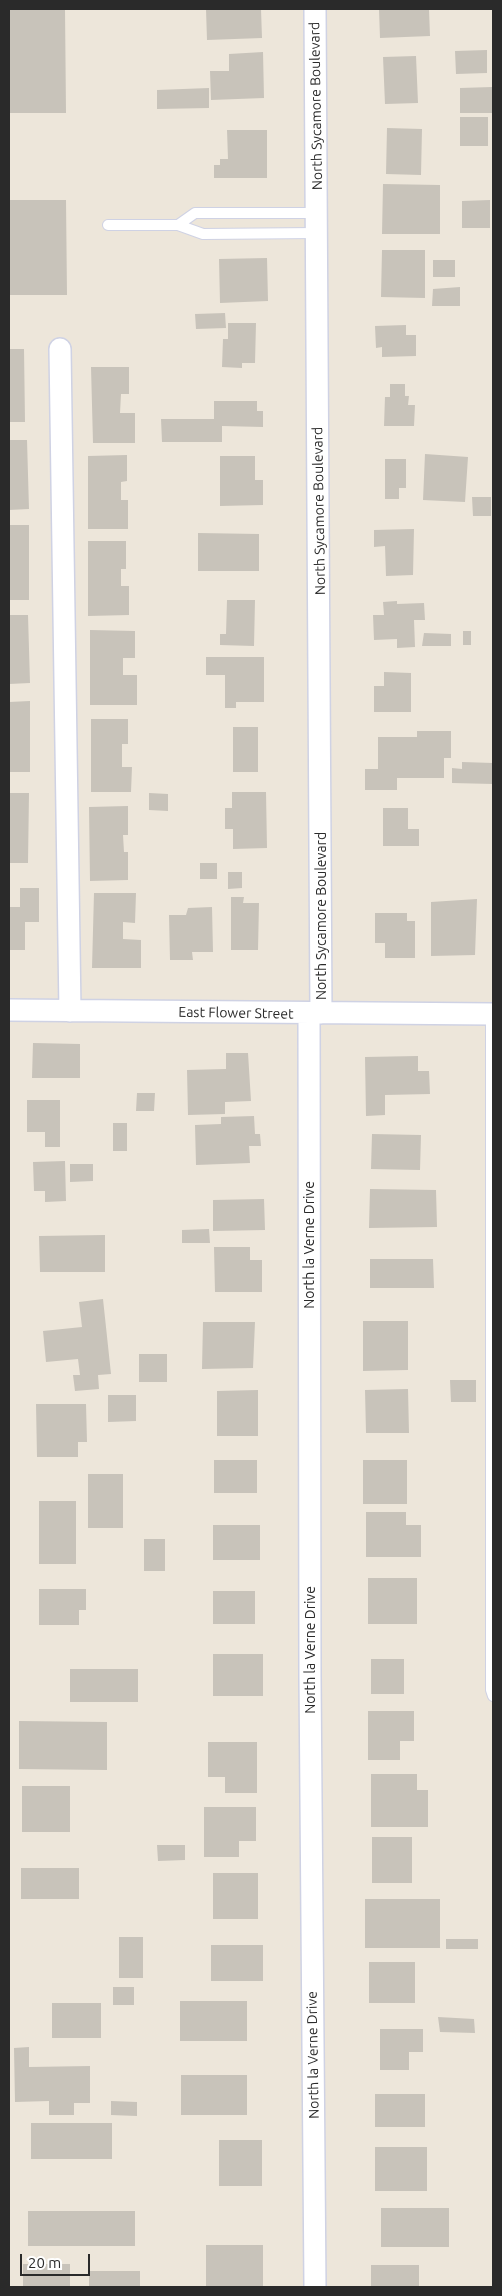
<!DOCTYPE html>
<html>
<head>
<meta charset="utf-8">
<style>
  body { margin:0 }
  #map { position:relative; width:502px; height:2296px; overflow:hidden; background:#ede6da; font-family:Ubuntu,sans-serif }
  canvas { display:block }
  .frame { position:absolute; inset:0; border:10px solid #2a2a2a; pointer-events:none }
  .scale { position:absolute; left:20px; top:2254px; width:70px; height:22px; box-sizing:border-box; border:2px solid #2a2a2a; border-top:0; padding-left:6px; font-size:15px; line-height:18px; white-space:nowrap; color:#2a2a2a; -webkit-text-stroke:4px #fff; paint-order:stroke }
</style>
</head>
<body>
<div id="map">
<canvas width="502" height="2296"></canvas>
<div class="frame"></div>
<div class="scale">20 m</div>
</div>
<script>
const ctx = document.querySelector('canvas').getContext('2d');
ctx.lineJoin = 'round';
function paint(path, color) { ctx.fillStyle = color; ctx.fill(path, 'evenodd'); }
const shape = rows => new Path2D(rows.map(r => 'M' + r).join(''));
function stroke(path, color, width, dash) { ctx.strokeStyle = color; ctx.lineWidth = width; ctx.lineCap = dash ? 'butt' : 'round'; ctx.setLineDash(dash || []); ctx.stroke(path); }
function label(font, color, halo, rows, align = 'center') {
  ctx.font = font + ' Ubuntu,sans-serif'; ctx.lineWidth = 4; ctx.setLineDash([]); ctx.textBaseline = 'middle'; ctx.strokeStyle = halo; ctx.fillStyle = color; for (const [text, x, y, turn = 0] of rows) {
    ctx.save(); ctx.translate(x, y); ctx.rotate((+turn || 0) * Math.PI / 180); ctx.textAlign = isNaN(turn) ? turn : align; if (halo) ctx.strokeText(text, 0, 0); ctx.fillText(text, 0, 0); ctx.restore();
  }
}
paint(shape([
  [9,9,65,9,66,113,9,113],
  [206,9,261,9,262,38,207,40],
  [379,9,429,9,430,36,380,38],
  [487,50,487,73,456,74,455,51],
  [263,52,264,98,211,100,210,71,229,71,229,54],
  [416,56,418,103,385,104,383,57],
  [492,87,492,113,460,113,460,88],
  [209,88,209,108,157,109,157,90],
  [460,117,488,117,488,146,460,146],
  [387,128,422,129,421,175,386,174],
  [227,130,267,130,267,178,214,178,214,165,220,165,220,159,228,159],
  [383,184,440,185,440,234,382,234],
  [9,200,66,200,67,295,9,295],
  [490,200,490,228,462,228,462,201],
  [382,250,425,250,425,298,381,297],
  [267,258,268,301,220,303,219,259],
  [433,260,455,260,455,277,433,277],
  [460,287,460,306,432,306,433,289],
  [225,313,226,328,196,329,195,314],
  [228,323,256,323,255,363,242,363,242,368,222,367,223,339,228,339],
  [406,325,406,335,416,335,416,356,382,357,382,347,376,348,375,326],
  [9,349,24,349,25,422,9,422],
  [91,367,129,367,129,394,121,394,120,413,135,413,135,443,93,443],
  [390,384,405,384,405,396,409,396,408,405,415,405,414,426,384,426,385,397,390,397],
  [214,401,257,401,257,411,263,411,263,427,222,426,222,442,162,442,161,419,214,419],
  [9,440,27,440,29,509,9,510],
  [425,454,468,457,465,502,423,500],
  [127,455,127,481,121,482,121,500,128,500,128,529,88,529,88,456],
  [220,456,255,456,255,480,263,480,263,505,220,506],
  [385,459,406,459,406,488,399,488,399,499,385,499],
  [472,497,491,497,491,516,473,516],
  [9,525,29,525,29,600,9,600],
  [414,529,413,575,386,576,385,546,374,547,374,530],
  [198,533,259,534,259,571,198,571],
  [88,541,126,541,126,569,121,569,121,586,129,586,129,615,88,616],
  [227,600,255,600,254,646,220,645,220,634,226,634],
  [397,601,397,604,424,603,425,620,414,620,415,647,397,648,397,639,374,640,373,615,384,615,383,602],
  [9,615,28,615,30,683,9,684],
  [90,630,135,631,135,658,123,658,123,675,137,675,137,705,90,705],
  [463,631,471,631,471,645,463,645],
  [424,633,451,634,451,646,422,646],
  [206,657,264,657,264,702,236,702,236,708,225,708,225,675,206,675],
  [384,672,411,673,411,712,374,712,374,686,384,686],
  [30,701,30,772,9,772,9,702],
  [91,719,128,719,128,744,122,744,122,767,132,767,131,792,91,792],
  [233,727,258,727,258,772,233,772],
  [417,731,451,731,451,758,444,758,444,778,397,778,397,790,365,790,365,769,378,769,378,737,417,737],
  [462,762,493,763,493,784,452,783,452,768,462,769],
  [232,792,266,792,267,848,233,849,233,829,225,829,225,808,232,808],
  [9,793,29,793,28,863,9,863],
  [149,793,168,794,168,811,149,810],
  [128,806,128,835,123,835,124,852,128,852,128,880,90,881,89,807],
  [383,808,408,808,408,829,419,829,419,846,383,846],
  [200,863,217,863,217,879,200,879],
  [228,872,242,872,242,888,228,889],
  [20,888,39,888,39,922,25,922,25,950,9,950,9,907,20,907],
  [94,893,136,893,135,923,123,922,123,939,141,940,141,968,92,968],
  [231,897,244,897,243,903,259,903,258,950,231,950],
  [477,899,475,955,431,956,431,902],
  [212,907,213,952,192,952,193,960,170,960,169,915,186,915,188,908],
  [375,913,407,913,407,921,415,921,415,958,385,958,385,943,375,943],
  [33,1043,80,1044,80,1078,32,1078],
  [226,1053,248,1053,251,1101,225,1102,225,1114,188,1115,187,1070,226,1069],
  [418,1056,418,1071,429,1071,430,1094,385,1095,385,1115,366,1116,365,1057],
  [137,1093,155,1093,154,1111,136,1111],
  [27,1100,60,1100,60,1147,45,1147,45,1132,27,1132],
  [254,1116,255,1134,260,1134,261,1146,249,1146,250,1163,196,1165,195,1125,221,1124,221,1117],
  [113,1123,127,1123,127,1151,113,1151],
  [372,1134,421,1135,420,1170,371,1169],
  [65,1161,66,1201,45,1202,45,1191,34,1191,33,1162],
  [70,1164,93,1164,93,1181,70,1182],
  [370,1189,436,1190,437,1227,369,1228],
  [264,1199,265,1230,213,1231,213,1200],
  [209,1229,210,1243,182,1243,182,1230],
  [105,1235,105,1272,40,1272,39,1236],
  [214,1247,250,1247,250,1260,262,1260,262,1292,215,1292],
  [370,1259,433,1259,434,1288,370,1288],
  [103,1299,111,1374,98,1375,99,1389,75,1391,73,1375,80,1375,78,1359,46,1362,43,1331,82,1327,79,1302],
  [363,1321,408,1321,408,1370,363,1371],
  [203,1322,255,1322,253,1368,202,1369],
  [139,1354,167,1354,167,1382,139,1382],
  [450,1380,476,1380,476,1402,451,1402],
  [408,1389,409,1433,366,1433,365,1390],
  [258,1390,258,1436,217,1436,217,1391],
  [108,1395,136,1395,136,1421,108,1422],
  [36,1404,86,1404,87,1442,78,1442,78,1457,37,1457],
  [214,1460,257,1460,257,1493,214,1493],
  [363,1460,407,1460,407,1504,363,1504],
  [88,1474,123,1474,123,1528,88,1528],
  [39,1501,76,1501,76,1564,39,1564],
  [366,1512,406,1512,406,1525,421,1525,421,1557,366,1557],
  [213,1525,260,1525,260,1560,213,1560],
  [144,1539,165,1539,165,1571,144,1571],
  [368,1578,417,1578,417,1624,368,1624],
  [39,1589,86,1589,86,1610,79,1610,79,1625,39,1625],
  [213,1591,255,1591,255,1624,213,1624],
  [213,1654,263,1654,263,1696,213,1696],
  [371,1659,404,1659,404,1694,371,1694],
  [70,1669,138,1669,138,1702,70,1702],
  [368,1711,414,1711,414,1741,400,1741,400,1760,368,1760],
  [19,1721,107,1722,107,1770,19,1769],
  [208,1742,257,1742,257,1793,225,1793,225,1777,208,1777],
  [371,1774,417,1774,417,1790,428,1790,428,1827,371,1827],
  [22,1786,70,1786,70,1832,22,1832],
  [204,1807,256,1807,256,1841,239,1841,239,1857,204,1857],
  [372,1837,412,1837,412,1883,372,1883],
  [157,1845,185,1845,185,1860,158,1861],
  [21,1868,79,1868,79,1899,21,1899],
  [213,1873,258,1873,258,1919,213,1919],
  [365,1899,440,1899,440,1948,365,1948],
  [119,1937,143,1937,143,1978,119,1978],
  [446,1939,478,1939,478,1949,446,1949],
  [211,1945,263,1945,263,1981,211,1981],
  [369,1962,415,1962,415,2003,369,2003],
  [113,1987,134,1987,134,2005,113,2005],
  [180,2001,247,2001,247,2041,180,2041],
  [52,2003,101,2003,101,2038,52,2038],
  [438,2017,474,2019,475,2033,440,2032],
  [380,2029,423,2029,423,2052,409,2052,409,2070,380,2070],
  [29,2047,29,2067,90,2066,90,2103,74,2103,74,2115,49,2115,49,2101,15,2102,14,2048],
  [181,2075,247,2075,247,2115,181,2115],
  [375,2094,425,2094,425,2127,375,2127],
  [111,2101,137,2102,137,2116,111,2115],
  [31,2123,112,2123,112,2159,31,2159],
  [219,2140,262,2140,262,2186,219,2186],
  [375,2147,427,2147,427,2191,375,2191],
  [381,2208,449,2208,449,2247,381,2247],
  [28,2211,135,2211,135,2246,28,2246],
  [206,2245,263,2245,263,2287,206,2287],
  [23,2264,70,2264,70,2287,23,2287],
  [371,2265,419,2265,419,2287,371,2287],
  [89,2271,140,2271,140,2287,89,2287]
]), '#c8c3ba');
const service = shape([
  [317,213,195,213,178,225,203,234,317,233],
  [108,225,178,225],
  [491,1014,491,1690,493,1696]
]);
const minor = shape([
  [315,9,321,1013],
  [60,349,70,1011],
  [9,1010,493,1014],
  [309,1014,310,1677,315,2287]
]);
stroke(service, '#cfd2e4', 12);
stroke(minor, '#cfd2e4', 24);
stroke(service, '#fff', 10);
stroke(minor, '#fff', 21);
label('14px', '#2a2a2a', '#fff', [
  ["North Sycamore Boulevard",316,106,-91],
  ["North Sycamore Boulevard",319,511,-91],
  ["North Sycamore Boulevard",321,916,-90],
  ["East Flower Street",236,1013,1],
  ["North la Verne Drive",309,1245,-90],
  ["North la Verne Drive",310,1650,-90],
  ["North la Verne Drive",313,2055,-91]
]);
</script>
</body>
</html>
